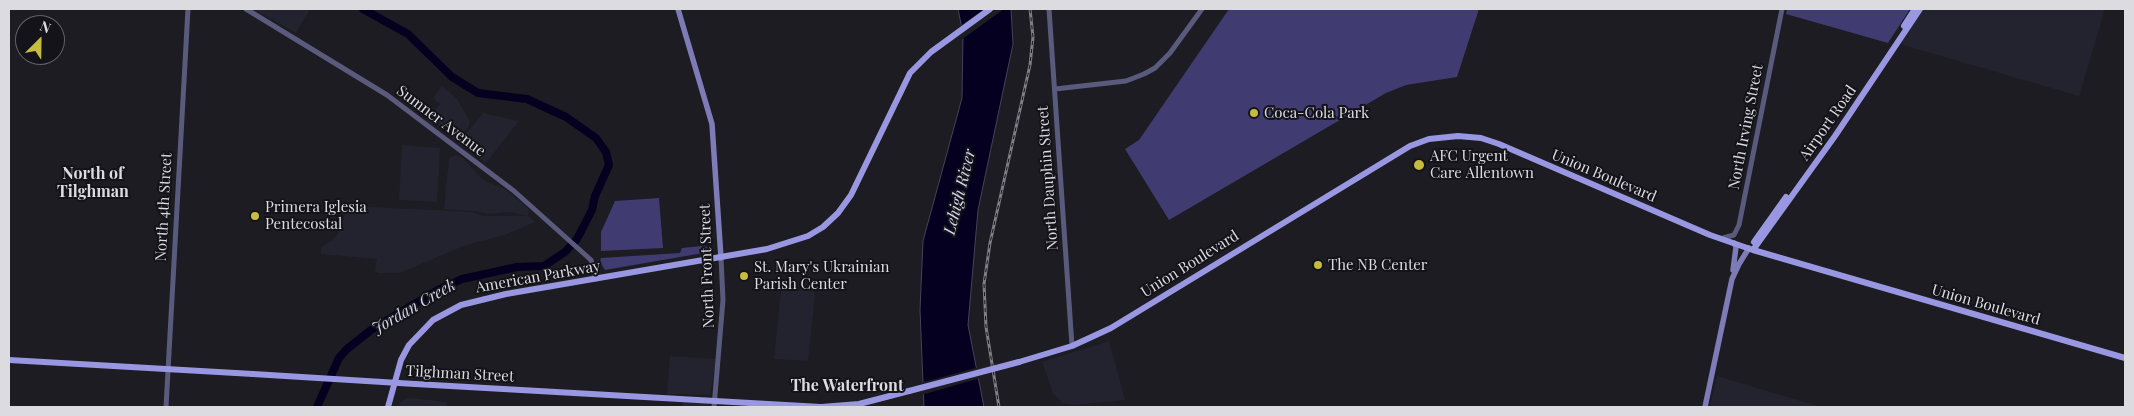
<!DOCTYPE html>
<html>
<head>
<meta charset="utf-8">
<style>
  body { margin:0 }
  #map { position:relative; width:2134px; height:416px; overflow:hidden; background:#1c1c22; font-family:"Playfair Display",serif }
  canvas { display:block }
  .frame { position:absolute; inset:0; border:10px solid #dcdce0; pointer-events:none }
  .north { position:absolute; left:15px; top:15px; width:50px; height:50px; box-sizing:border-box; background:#131319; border:1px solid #636369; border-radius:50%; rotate:23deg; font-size:14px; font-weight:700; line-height:20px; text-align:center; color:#dcdce0 }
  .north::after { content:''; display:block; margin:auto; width:18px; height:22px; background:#c6bc3d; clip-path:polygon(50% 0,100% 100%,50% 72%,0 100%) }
</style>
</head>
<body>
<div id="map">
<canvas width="2134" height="416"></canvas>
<div class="frame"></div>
<div class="north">N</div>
</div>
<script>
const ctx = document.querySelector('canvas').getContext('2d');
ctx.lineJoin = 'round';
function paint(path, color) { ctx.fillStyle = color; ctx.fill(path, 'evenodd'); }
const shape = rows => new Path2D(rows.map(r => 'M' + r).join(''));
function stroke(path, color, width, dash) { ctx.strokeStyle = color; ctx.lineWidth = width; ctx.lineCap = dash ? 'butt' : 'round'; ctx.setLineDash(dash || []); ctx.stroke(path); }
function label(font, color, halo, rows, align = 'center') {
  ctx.font = font + ' "Playfair Display",serif'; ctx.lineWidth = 4; ctx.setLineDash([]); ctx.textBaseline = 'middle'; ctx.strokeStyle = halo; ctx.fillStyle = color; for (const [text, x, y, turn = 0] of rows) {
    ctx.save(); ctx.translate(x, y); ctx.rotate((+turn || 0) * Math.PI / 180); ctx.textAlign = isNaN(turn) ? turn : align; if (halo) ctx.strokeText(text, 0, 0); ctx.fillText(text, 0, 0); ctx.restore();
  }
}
paint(shape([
  [254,9,310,9,296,33],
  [1924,9,2105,9,2079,96,1903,45,1902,41],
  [442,86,457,99,470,121,468,127,456,141,435,123,432,125,426,121,440,104,433,98],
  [483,113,519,121,486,163,458,143],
  [402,145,440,148,437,202,399,200],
  [456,155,463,158,482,179,506,190,521,202,529,209,528,216,535,222,505,235,466,245,400,273,378,273,375,271,377,259,321,254,321,247,333,240,340,230,348,206,473,212,483,216,528,216,509,212,489,214,474,211,444,209,449,158],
  [812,289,815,294,808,361,774,359,781,290],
  [1109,341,1125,400,1074,405,1062,403,1053,393,1042,362],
  [670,356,716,359,710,395,667,394],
  [1717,376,1821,407,1710,407],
  [409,398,447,402,446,407,399,407,400,402],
  [683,402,708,403,711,407,683,407]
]), '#23232f');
paint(shape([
  [1229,9,1479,9,1457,77,1406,85,1386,93,1169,220,1125,149,1139,140],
  [1787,9,1910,9,1888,43,1786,14],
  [659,198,663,248,601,251,601,232,615,201],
  [701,246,708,247,709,252,605,270,600,262,601,258,680,253,682,248]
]), '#403b71');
const water = shape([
  [958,9,1011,9,1013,44,978,210,968,325,984,407,924,407,920,310,923,241,962,98,963,34,958,9]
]);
paint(water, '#050020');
stroke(water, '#46425a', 1);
paint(shape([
  [984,9,1004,9,961,40,959,27],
  [979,367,981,378,921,395,920,383]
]), '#1c1c22');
stroke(shape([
  [317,407,339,358,347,349,371,330,438,290,462,279,517,267,544,266,565,252,577,239,592,210,595,196,609,165,606,152,596,138,566,117,527,99,478,93,452,77,408,34,363,9]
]), '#050020', 8);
stroke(shape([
  [246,9,387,95,514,191,591,260,596,279],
  [1049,9,1072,346],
  [1055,89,1126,81,1144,74,1155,68,1170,53,1202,9],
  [1723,238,1734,235,1739,225,1782,9],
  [166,407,188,9],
  [714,407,723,300,721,258]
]), '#5a5a7d', 5);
stroke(shape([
  [678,9,712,124,721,258],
  [1733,270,1736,247,1734,243],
  [1705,407,1732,279,1739,264,1749,248]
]), '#7e7cb6', 5.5);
stroke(shape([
  [1904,26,1915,9],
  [1754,242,1786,197],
  [1753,250,1835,136,1920,9],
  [9,360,253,374],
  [1019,362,1072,346,1111,328,1410,146,1429,139,1458,136,1481,138,1499,144,1710,235,1753,250,2125,358],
  [415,384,821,407,859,404,909,391],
  [388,407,401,360,409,345,433,320,461,305,506,294,767,249,808,236,823,227,838,213,851,195,910,73,931,52,990,9]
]), '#9997e1', 6);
const rail = shape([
  [999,407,986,327,984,284,990,243,1030,65,1033,37,1030,9]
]);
stroke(rail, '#7e7e83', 3);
stroke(rail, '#131319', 1, [4]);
stroke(shape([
  [253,374,415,384],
  [909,391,1019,362]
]), '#9997e1', 6);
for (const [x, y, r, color] of [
  [1254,113,5,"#c6bc3d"],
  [1419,165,6,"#c6bc3d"],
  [255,216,5,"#c6bc3d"],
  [1318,265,5,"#c6bc3d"],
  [744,276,5,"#c6bc3d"]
]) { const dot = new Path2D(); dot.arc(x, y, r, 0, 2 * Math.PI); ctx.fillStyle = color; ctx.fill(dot); stroke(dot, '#131319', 2); }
label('15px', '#dcdce0', '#131319', [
  ["Coca-Cola Park",1264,113],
  ["AFC Urgent",1430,156],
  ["Care Allentown",1430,173],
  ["Primera Iglesia",265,207],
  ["Pentecostal",265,224],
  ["The NB Center",1328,265],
  ["St. Mary's Ukrainian",754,267],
  ["Parish Center",754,284]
], 'left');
label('15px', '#dcdce0', '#131319', [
  ["Sumner Avenue",441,121,37],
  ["Airport Road",1828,123,-55],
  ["North Irving Street",1746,127,-79],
  ["Union Boulevard",1604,176,23],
  ["North Dauphin Street",1048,178,-94],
  ["North 4th Street",164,207,-87],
  ["Union Boulevard",1190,264,-32],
  ["North Front Street",707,266,-92],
  ["American Parkway",538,277,-10],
  ["Union Boulevard",1986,305,16],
  ["Tilghman Street",460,374,3]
]);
label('bold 16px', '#dcdce0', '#131319', [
  ["North of",93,174],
  ["Tilghman",93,192],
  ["The Waterfront",847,386]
]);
label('italic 16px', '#d5d5ec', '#131319', [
  ["Lehigh River",960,192,-76],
  ["Jordan Creek",414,307,-30]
]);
</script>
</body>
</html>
